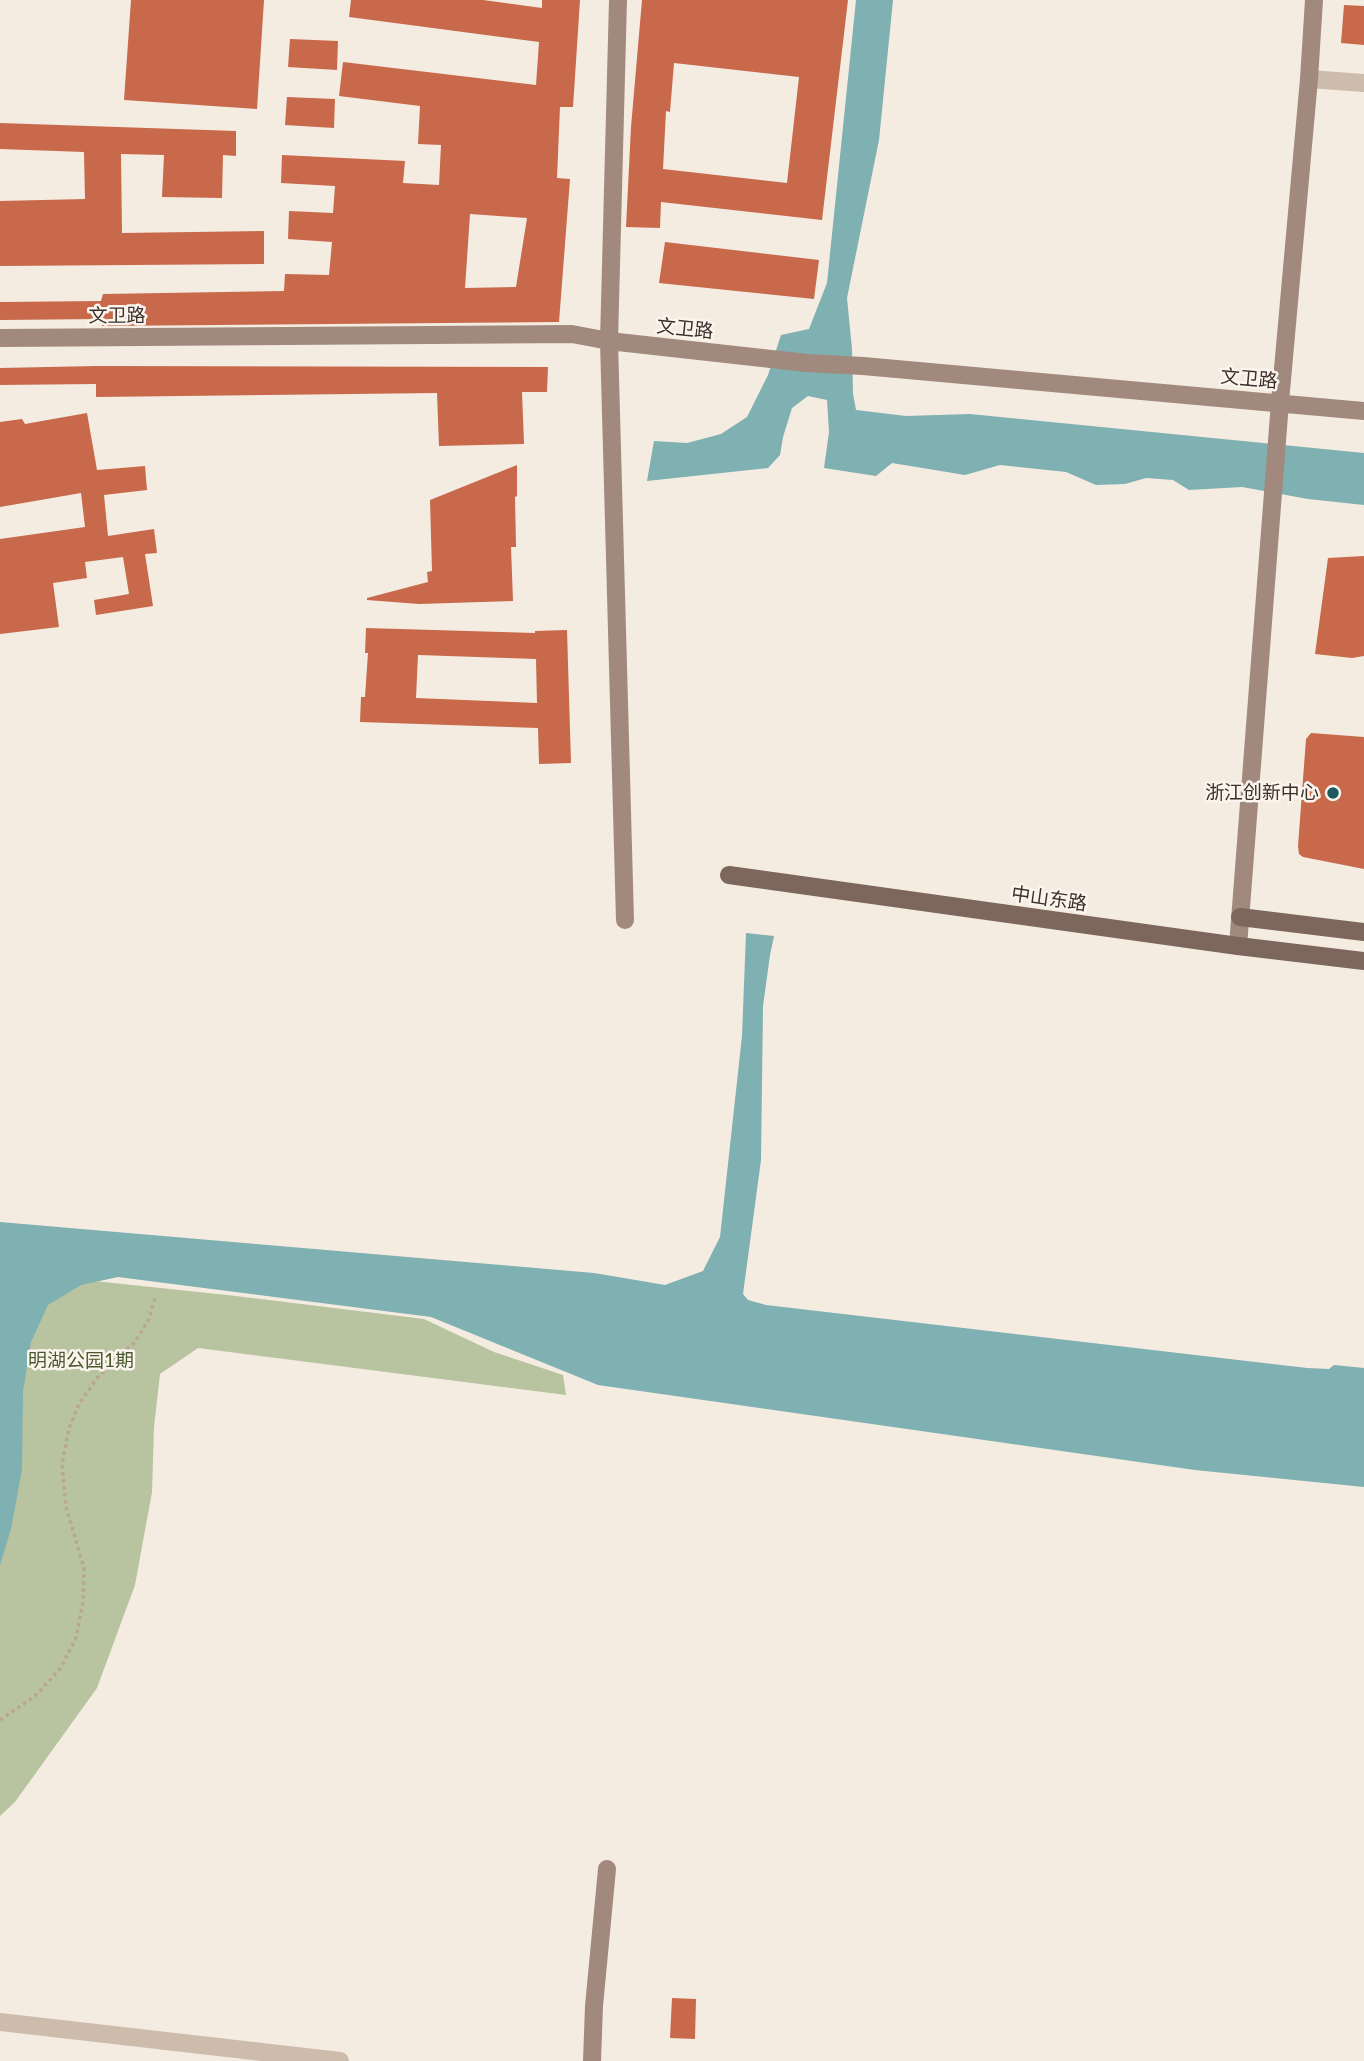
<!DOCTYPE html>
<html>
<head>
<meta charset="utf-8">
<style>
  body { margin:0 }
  canvas { display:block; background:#f4ebe1 }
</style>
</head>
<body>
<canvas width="1364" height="2061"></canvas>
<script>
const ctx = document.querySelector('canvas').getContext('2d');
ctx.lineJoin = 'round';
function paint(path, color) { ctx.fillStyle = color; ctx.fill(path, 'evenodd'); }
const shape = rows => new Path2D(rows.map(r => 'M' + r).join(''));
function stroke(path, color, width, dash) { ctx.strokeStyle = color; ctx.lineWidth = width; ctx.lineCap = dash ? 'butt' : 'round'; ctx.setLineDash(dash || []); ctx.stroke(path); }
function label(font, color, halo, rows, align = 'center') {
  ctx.font = font + ' Lato,"Noto Sans SC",sans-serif'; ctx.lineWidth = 5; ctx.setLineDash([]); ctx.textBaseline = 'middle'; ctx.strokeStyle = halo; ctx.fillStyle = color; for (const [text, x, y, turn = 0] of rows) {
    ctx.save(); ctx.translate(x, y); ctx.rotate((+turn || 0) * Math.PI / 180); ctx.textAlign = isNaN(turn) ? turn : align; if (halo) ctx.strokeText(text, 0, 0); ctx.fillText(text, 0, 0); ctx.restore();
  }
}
paint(shape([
  [0,1271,236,1296,424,1319,494,1352,563,1375,566,1395,198,1348,160,1374,154,1427,152,1492,135,1585,97,1688,15,1802,0,1816]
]), '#b8c4a0');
paint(shape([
  [856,0,893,0,879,140,847,298,852,349,853,394,856,410,906,416,970,414,1364,453,1364,505,1308,499,1242,487,1189,490,1173,480,1146,478,1125,484,1096,485,1066,472,1000,465,965,475,892,463,876,476,824,468,829,432,827,400,808,396,792,408,783,437,780,455,768,468,647,481,654,441,687,443,721,434,747,417,768,375,781,335,809,329,827,283],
  [746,933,774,936,770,955,763,1006,761,1160,743,1294,748,1300,766,1305,1307,1368,1329,1369,1334,1365,1364,1368,1364,1487,1195,1470,598,1385,431,1317,118,1277,81,1285,48,1305,31,1342,23,1392,22,1469,11,1529,0,1565,0,1222,594,1273,665,1285,703,1271,720,1237,742,1036]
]), '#7fb0b2');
paint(shape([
  [131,0,264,0,257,109,124,100],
  [351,0,483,0,542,8,542,0,580,0,573,107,560,107,557,178,570,179,559,322,102,326,102,319,0,320,0,302,101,301,103,294,284,291,285,274,329,275,332,242,288,239,289,211,333,213,335,186,281,183,282,155,405,161,403,183,439,185,441,145,418,144,420,106,339,96,343,62,536,85,539,42,349,17],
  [470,214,527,218,516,287,465,288],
  [642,0,848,0,822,220,661,202,660,228,626,227,631,127],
  [674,63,799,77,787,183,663,169,666,111,670,112],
  [1344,5,1364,6,1364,45,1341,43],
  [290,39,338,41,337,70,288,67],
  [287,97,335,99,334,128,285,125],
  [0,123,236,131,236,156,223,155,222,198,162,197,164,155,121,154,122,233,264,231,264,264,0,266,0,201,85,199,84,152,0,149],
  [665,242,819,260,814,299,659,283],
  [96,366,548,367,547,392,522,392,524,444,439,446,437,393,96,397,96,384,0,385,0,368],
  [87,413,97,470,145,466,147,490,104,495,108,536,154,529,157,553,145,554,153,606,96,615,94,600,129,594,123,557,85,562,87,578,53,583,59,627,0,634,0,539,85,527,81,493,0,507,0,422,22,419,25,424],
  [517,465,517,496,515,497,516,547,511,547,513,601,419,604,367,600,367,598,428,582,427,572,432,571,430,500],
  [1364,556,1364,656,1352,658,1315,654,1328,558],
  [366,628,535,633,535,631,567,630,571,763,539,764,538,728,360,722,361,697,365,697,368,653,365,653],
  [418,655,536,659,537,703,416,698],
  [1311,733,1364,737,1364,869,1303,857,1299,854,1298,846,1306,739],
  [672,1998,696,1999,695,2039,670,2038]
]), '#c8694b');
stroke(shape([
  [0,1720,35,1696,60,1669,76,1638,83,1602,84,1568,66,1507,62,1464,69,1428,79,1404,98,1377,135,1342,149,1319,155,1298]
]), '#b9a596', 3.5, [3.5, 3.5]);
stroke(shape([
  [1309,79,1364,83],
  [0,2022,340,2061]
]), '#cdbbac', 18);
stroke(shape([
  [618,0,609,341,625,920],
  [0,338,572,334,609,341,807,363,863,366,1364,411],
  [1238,946,1280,402,1309,79,1314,0],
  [592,2061,594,2006,607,1869]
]), '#a18a7d', 18);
stroke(shape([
  [729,875,1238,946,1364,961],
  [1240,917,1364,932]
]), '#7d675c', 18);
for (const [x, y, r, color] of [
  [1333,793,7,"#1f5a5e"]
]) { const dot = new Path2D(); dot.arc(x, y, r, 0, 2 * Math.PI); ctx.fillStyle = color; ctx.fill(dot); stroke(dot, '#fbf5ee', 2.5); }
label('19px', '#3b302b', '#fbf5ee', [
  ["文卫路",117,316],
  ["文卫路",685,329,6],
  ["文卫路",1249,379,5],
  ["中山东路",1049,899,8]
]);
label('19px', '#3b302b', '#fbf5ee', [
  ["浙江创新中心",1319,793]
], 'right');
label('19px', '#4a5a2e', '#fbf5ee', [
  ["明湖公园1期",81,1361]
]);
</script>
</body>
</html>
